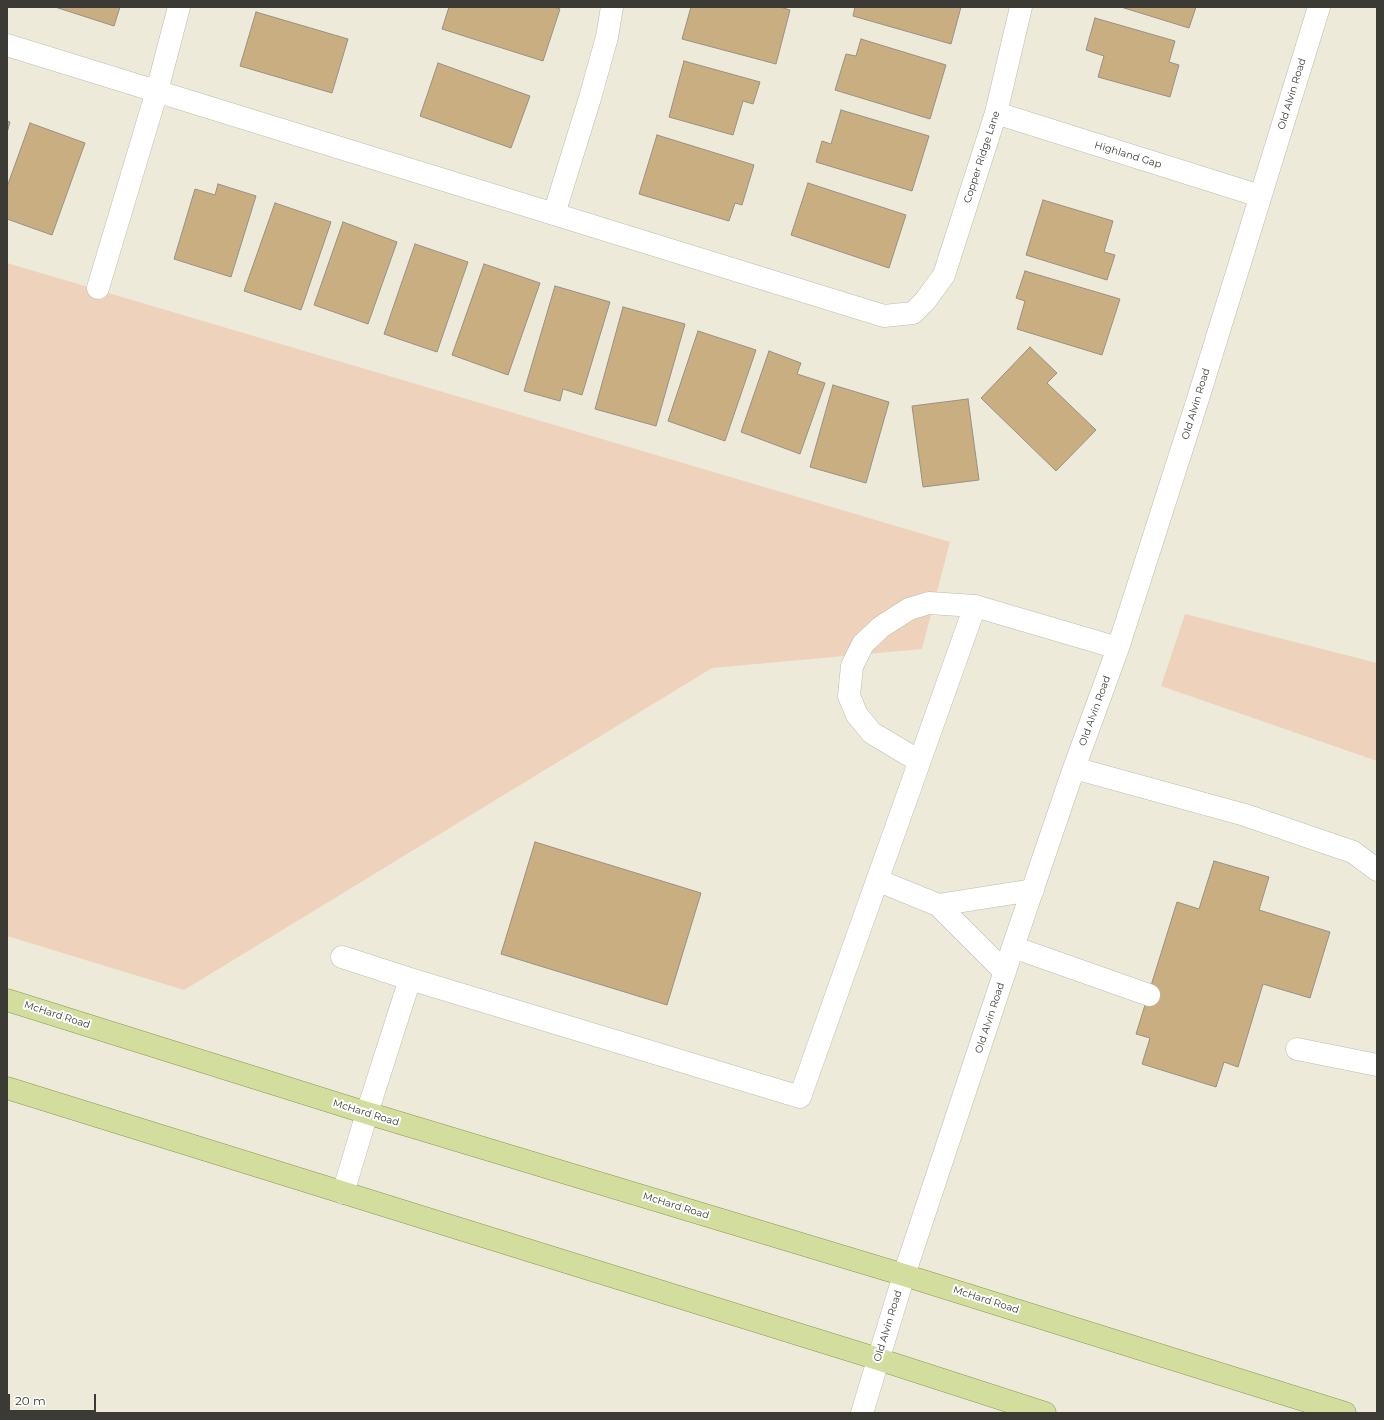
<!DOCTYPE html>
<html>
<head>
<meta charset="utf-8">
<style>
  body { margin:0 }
  #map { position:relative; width:1384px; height:1420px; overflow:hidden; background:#edead9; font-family:Montserrat,sans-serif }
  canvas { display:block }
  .frame { position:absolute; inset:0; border:8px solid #3b3a34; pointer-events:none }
  .scale { position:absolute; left:8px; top:1394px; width:88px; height:18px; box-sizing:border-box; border:2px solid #3b3a34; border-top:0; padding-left:5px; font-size:12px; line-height:14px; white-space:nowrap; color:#3b3a34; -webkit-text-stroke:3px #fff; paint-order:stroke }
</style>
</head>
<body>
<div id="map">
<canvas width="1384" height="1420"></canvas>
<div class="frame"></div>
<div class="scale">20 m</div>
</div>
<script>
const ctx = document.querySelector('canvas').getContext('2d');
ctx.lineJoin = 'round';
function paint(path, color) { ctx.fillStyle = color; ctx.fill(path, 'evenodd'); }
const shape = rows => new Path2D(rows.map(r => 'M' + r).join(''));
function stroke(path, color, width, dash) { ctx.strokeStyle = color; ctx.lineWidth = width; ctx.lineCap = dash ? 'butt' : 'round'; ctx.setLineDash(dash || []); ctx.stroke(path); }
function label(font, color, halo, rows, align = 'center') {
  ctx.font = font + ' Montserrat,sans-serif'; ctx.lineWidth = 4; ctx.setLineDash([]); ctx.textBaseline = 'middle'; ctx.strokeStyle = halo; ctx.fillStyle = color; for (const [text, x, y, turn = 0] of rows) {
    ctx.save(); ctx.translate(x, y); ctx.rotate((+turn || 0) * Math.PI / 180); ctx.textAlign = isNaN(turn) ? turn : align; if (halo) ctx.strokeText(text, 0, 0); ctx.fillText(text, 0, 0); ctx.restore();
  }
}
paint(shape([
  [7,263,950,542,922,649,712,668,184,990,7,936],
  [1185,614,1377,663,1377,761,1161,686]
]), '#eed2bc');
const building = shape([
  [55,7,120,7,114,26,55,7],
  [449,7,554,7,560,9,543,61,442,29,449,7],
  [691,7,780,7,790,10,776,64,682,39,691,7],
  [855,7,961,7,951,44,853,16,855,7],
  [1121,7,1196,7,1189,28,1121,7],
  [256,12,348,39,332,93,240,66,256,12],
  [1095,18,1175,41,1169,62,1179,65,1170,97,1098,77,1104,56,1086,50,1095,18],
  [861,39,946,65,930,119,835,90,846,54,856,56,861,39],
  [684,61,760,82,753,104,743,101,733,135,669,117,684,61],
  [438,63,530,96,511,148,420,116,438,63],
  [841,110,929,136,912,191,816,162,822,141,831,144,841,110],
  [7,121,10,122,7,133,7,121],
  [30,123,85,143,52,235,7,219,7,187,30,123],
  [657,135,754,165,742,205,735,203,729,221,639,194,657,135],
  [808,183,906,215,889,268,791,235,808,183],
  [218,184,256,196,231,277,174,259,195,189,215,195,218,184],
  [1043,200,1113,221,1104,252,1115,255,1107,280,1026,255,1043,200],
  [275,203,331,222,301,310,244,291,275,203],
  [343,222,397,242,368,324,314,305,343,222],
  [415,244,468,262,437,352,384,334,415,244],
  [484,264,540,283,508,375,452,355,484,264],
  [1025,271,1120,299,1102,355,1017,329,1025,301,1016,298,1025,271],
  [555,286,610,302,582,395,563,389,560,401,524,391,555,286],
  [623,307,685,324,656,426,595,409,623,307],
  [698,331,756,350,725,441,668,421,698,331],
  [1030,347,1057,373,1047,383,1096,430,1056,471,981,398,1030,347],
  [769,351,801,363,797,374,825,383,800,454,741,432,769,351],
  [833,385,889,402,866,483,810,467,833,385],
  [968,399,979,480,923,487,912,406,968,399],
  [535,842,701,893,667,1005,501,954,535,842],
  [1214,861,1269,877,1259,910,1330,932,1310,998,1263,984,1238,1067,1224,1062,1216,1087,1142,1064,1150,1038,1136,1034,1177,902,1199,909,1214,861]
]);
paint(building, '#c9ae82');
stroke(building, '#999082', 1);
const minor = shape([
  [7,45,884,316,913,313,925,301,944,275,996,113,1021,7],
  [996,113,1260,196],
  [554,214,590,98,607,37,612,7],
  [98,288,157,91,179,7],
  [919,761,872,733,857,715,849,696,852,666,863,644,881,627,909,609,929,603,975,606],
  [1074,768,1245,815,1353,852,1377,870],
  [877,880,938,905,1005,972],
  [938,905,1033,890],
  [1013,947,1149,995],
  [342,957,410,979],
  [1297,1049,1377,1065],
  [343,1193,367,1113,410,979,800,1097,975,606,1118,648],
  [862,1413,904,1275,1013,947,1074,768,1118,648,1197,402,1319,7]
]);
const major = shape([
  [7,1000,367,1113,904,1275,1345,1413],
  [7,1088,878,1359,1045,1413]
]);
stroke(minor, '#bfbcac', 23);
stroke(major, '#8a964f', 23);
stroke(minor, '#fff', 22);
stroke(major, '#d3dd9e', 22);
label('10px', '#3b3a34', '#fff', [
  ["Old Alvin Road",1292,94,-73],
  ["Highland Gap",1128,155,17],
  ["Copper Ridge Lane",982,157,-72],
  ["Old Alvin Road",1196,404,-73],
  ["Old Alvin Road",1095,711,-70],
  ["McHard Road",57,1015,18],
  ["Old Alvin Road",990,1018,-72],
  ["McHard Road",366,1113,17],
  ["McHard Road",676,1206,17],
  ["McHard Road",986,1300,18],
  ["Old Alvin Road",888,1326,-73]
]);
</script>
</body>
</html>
